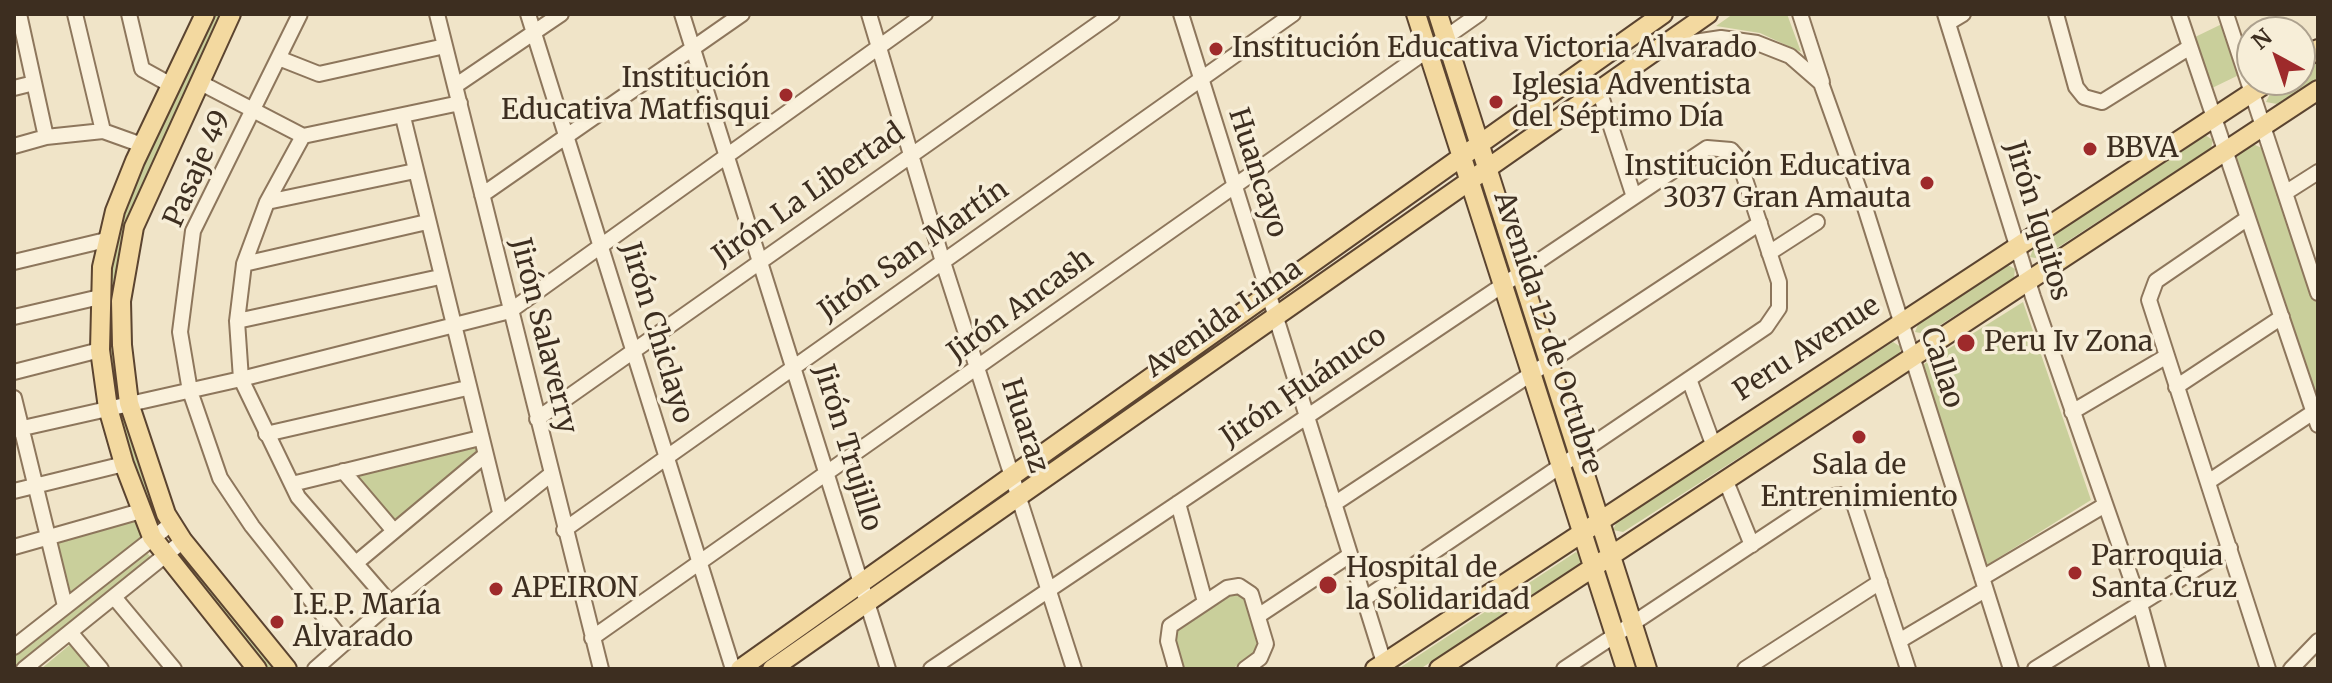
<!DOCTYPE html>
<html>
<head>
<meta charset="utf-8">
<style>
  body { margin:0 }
  #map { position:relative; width:2332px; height:683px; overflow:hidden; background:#f0e4c8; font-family:Merriweather,serif }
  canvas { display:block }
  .frame { position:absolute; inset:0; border:16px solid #3d2e20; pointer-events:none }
  .north { position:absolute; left:2236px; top:16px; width:80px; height:80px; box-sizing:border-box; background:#f7eed8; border:2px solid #ada18e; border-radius:50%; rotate:320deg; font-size:22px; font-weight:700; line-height:32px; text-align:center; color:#3d2e20 }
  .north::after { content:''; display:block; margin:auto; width:28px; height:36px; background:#9e2a2b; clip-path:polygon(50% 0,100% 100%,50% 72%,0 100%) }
</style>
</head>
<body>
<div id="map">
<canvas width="2332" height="683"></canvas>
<div class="frame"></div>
<div class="north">N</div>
</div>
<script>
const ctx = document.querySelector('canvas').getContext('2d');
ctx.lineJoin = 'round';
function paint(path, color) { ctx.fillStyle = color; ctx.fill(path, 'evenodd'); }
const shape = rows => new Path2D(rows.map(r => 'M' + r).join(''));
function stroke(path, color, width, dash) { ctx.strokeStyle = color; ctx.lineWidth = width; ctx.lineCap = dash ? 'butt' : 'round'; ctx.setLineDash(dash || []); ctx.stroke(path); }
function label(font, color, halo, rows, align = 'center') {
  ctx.font = font + ' Merriweather,serif'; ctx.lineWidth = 7; ctx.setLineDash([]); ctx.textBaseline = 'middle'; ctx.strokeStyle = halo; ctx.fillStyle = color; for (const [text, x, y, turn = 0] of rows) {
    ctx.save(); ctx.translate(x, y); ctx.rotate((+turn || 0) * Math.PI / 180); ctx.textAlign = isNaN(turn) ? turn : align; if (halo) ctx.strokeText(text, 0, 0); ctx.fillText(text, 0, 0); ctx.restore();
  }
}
paint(shape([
  [212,14,225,14,127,225,121,395,116,399,111,398,105,270,128,192],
  [1733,14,1787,14,1801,52,1760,33,1716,26],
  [2224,23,2241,74,2210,89,2191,39],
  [2318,62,2318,78,2277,104,2266,102,2271,92,2290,80,2300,80,2300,73],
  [2205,135,2213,140,2211,148,2040,259,2030,257,2034,247],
  [2253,144,2264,149,2318,308,2318,395,2314,392,2235,163,2238,151],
  [2008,265,2015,269,2014,278,1926,334,1915,332,1919,322],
  [2023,302,2091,500,1987,565,1921,366],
  [1893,342,1901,347,1899,355,1623,532,1613,530,1617,521],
  [126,417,160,512,148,518,115,420],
  [476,443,480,453,393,525,351,472],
  [135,514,145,536,70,594,64,587,52,539],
  [143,549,151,557,14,669,14,656],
  [1576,552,1583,557,1582,566,1420,669,1398,669],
  [186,553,283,669,266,669,177,560],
  [1236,592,1243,593,1259,643,1258,651,1232,669,1182,669,1174,638,1176,629],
  [73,642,96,669,41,669]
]), '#c9cf9b');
const minor = shape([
  [19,14,46,137],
  [75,14,103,131],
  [129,14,142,69,171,85],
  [300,14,193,231,180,332,190,391,220,478,252,526,345,643],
  [437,14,601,669],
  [528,14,733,669],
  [682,14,888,669],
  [869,14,943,262,1074,669],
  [1181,14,1386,669],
  [1800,14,1822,82],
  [1945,14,2033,297,2140,604,2158,669],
  [2056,14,2076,87,2084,97,2102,102,2190,47],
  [2179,14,2318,425],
  [2226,14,2318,293],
  [1948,23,1963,14],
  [1668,46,1721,38,1757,43,1790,56,1821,83,1861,195,2011,669],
  [281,59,319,74,445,46],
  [199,82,303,136,460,103],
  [455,86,561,14],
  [14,88,34,83],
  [1599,90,1634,197],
  [403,117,500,512],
  [303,136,267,202,244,264,237,321,241,379,298,497,390,603],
  [14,146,46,137,103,131,142,145],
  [2285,193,2318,172],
  [482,195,742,14],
  [267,202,415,171],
  [2248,218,2156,281,2149,300,2268,669],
  [1769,253,1817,222],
  [14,262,106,240],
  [244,264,427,222],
  [14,317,100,297],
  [237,321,440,277],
  [14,372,100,350],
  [1689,379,1713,444],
  [2176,387,2282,317],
  [14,398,65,606],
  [2072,412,2167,356],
  [537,419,1112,14],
  [14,430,241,379,510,311,925,14],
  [266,434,467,388],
  [343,471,394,531],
  [1725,479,1752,545],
  [2208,482,2318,409],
  [292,484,480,438],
  [14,491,124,464],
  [1178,503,1205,602],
  [1334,504,1760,223],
  [564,530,1293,14],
  [14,547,141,511],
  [356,563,484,456],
  [1982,578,2105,505],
  [114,597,174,669],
  [1258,616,1350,555],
  [70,632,101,669],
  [592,638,1479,14],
  [1899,641,1985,590],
  [14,647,171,524],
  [24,669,183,541],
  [315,669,390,603,550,475],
  [931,669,1707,148,1731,150,1738,158,1779,282,1779,308,1766,327,1364,599],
  [1176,669,1168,641,1170,626,1227,588,1239,586,1251,594,1266,644,1260,658,1245,669],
  [1564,669,1822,498,1839,495,1854,504,1908,669],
  [1745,669,1880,582],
  [2035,669,2230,548],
  [2291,669,2318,641]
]);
const major = shape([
  [205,14,135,161,115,211,102,267,100,350,108,408,124,464,152,537,257,669],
  [231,14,134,227,121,301,122,345,129,403,166,514,183,541,287,669],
  [1416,14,1626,669],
  [1438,14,1647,669],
  [2300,61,2318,49],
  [740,669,1663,14],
  [772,669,1708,14],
  [1375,669,2271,80],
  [1439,669,2318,90]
]);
stroke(minor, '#8d765c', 18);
stroke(major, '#5b4430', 22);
stroke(minor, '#faf1dc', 14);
stroke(major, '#f3d9a0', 18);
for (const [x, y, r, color] of [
  [1216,49,8,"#9e2a2b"],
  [786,95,8,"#9e2a2b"],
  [1496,102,8,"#9e2a2b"],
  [2090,149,8,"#9e2a2b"],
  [1927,183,8,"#9e2a2b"],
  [1966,343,10,"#9e2a2b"],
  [1859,437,8,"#9e2a2b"],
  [2075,573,8,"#9e2a2b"],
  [1328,585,10,"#9e2a2b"],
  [496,589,8,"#9e2a2b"],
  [277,622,8,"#9e2a2b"]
]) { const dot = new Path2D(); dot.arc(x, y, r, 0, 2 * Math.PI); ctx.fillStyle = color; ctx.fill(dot); stroke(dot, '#f7eed8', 3); }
label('28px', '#3d2e20', '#f7eed8', [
  ["Institución Educativa Victoria Alvarado",1232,49],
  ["Institución",770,79,"right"],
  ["Educativa Matfisqui",770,111,"right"],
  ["Iglesia Adventista",1512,86],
  ["del Séptimo Día",1512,118],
  ["BBVA",2106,149],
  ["Institución Educativa",1911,167,"right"],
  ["3037 Gran Amauta",1911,199,"right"],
  ["Peru Iv Zona",1984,343],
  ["Sala de",1859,466,"center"],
  ["Entrenimiento",1859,498,"center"],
  ["Parroquia",2091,557],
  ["Santa Cruz",2091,589],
  ["Hospital de",1346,569],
  ["la Solidaridad",1346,601],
  ["APEIRON",512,589],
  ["I.E.P. María",293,606],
  ["Alvarado",293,638]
], 'left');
label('28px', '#3d2e20', '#f7eed8', [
  ["Pasaje 49",198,169,-66],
  ["Huancayo",1257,173,72],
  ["Jirón La Libertad",809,195,-35],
  ["Jirón Iquitos",2037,221,73],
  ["Jirón San Martín",914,251,-35],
  ["Jirón Ancash",1021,306,-36],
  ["Avenida Lima",1224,319,-35],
  ["Jirón Chiclayo",656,333,73],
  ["Avenida 12 de Octubre",1547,333,72],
  ["Jirón Salaverry",543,336,76],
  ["Peru Avenue",1807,349,-33],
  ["Callao",1941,368,72],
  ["Jirón Huánuco",1304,387,-34],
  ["Huaraz",1024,426,72],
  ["Jirón Trujillo",847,448,73]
]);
</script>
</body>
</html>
